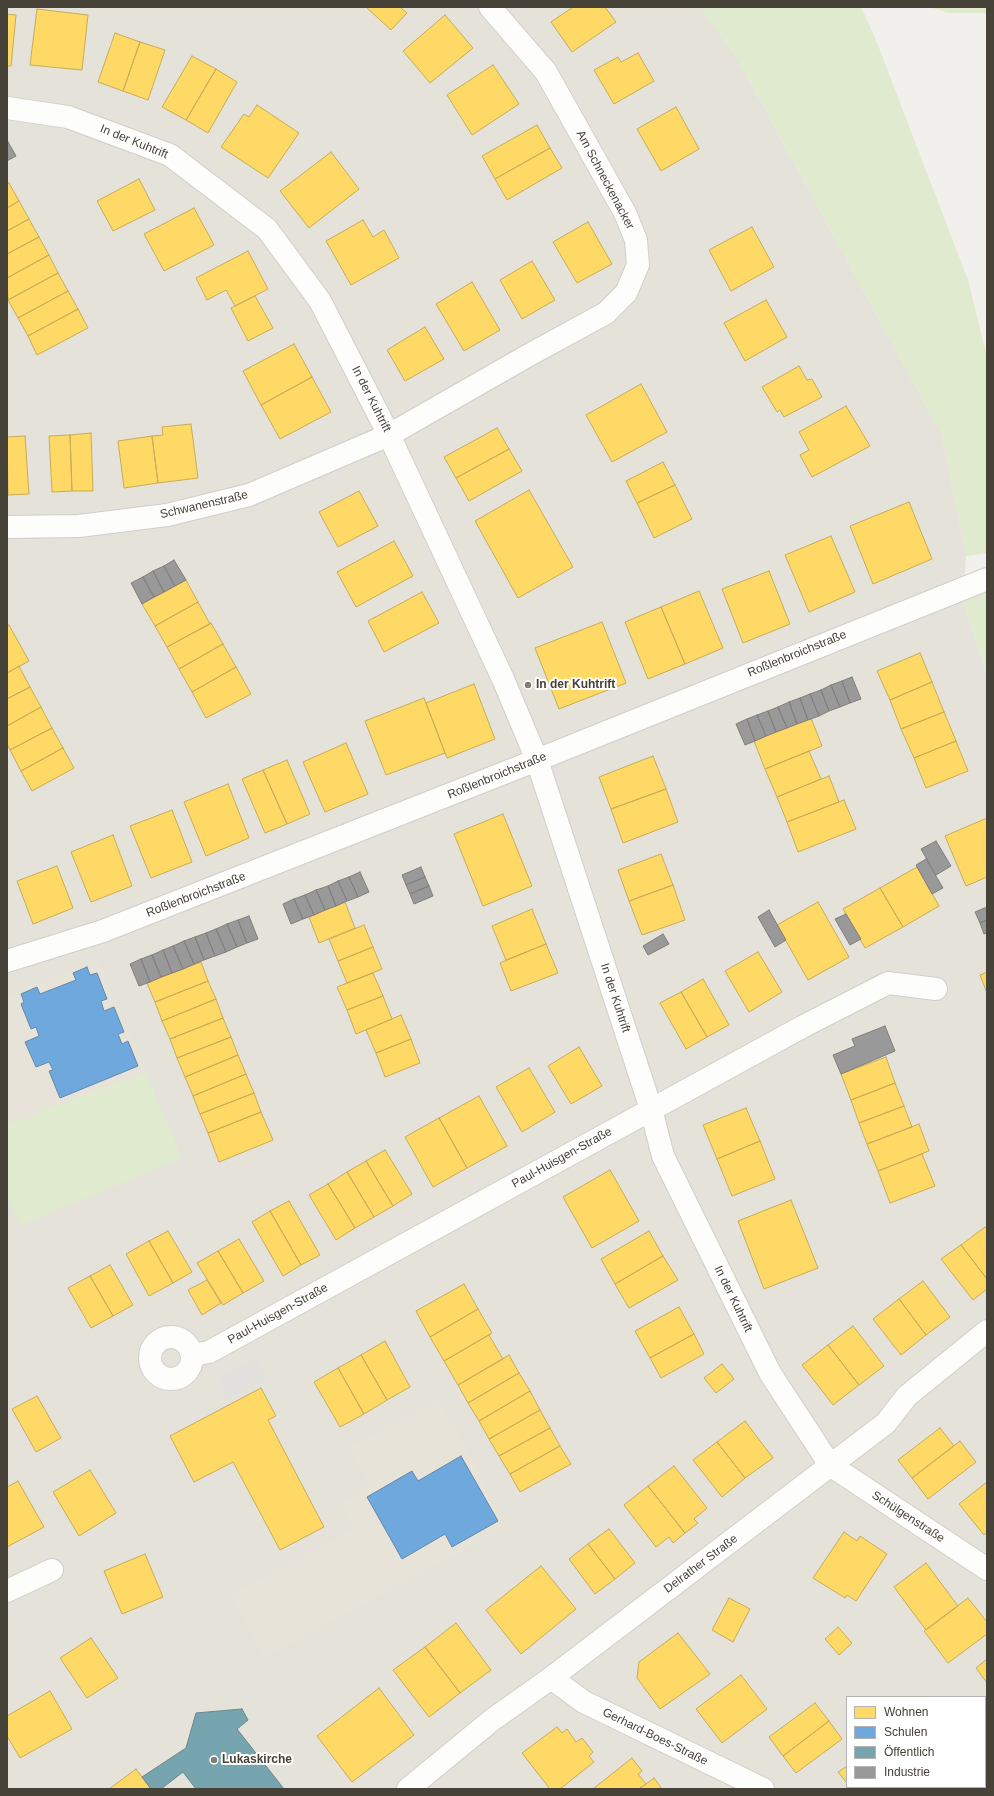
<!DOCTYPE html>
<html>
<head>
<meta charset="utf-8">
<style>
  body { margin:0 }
  #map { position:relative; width:994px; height:1796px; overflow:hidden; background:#f2f0ec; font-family:Arial,sans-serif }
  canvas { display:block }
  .frame { position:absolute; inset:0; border:8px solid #474238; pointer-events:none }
  .legend { position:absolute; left:846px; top:1696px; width:140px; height:92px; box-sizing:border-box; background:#fff; border:1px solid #b5b3af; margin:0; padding:5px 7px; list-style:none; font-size:12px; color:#474238 }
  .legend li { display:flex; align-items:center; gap:8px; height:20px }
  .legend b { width:20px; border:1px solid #b5b3af }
</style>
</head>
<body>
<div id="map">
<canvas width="994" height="1796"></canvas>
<div class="frame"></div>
<ul class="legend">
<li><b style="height:11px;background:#ffd966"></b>Wohnen</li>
<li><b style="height:11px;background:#6fa8dc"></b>Schulen</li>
<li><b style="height:11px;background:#76a5af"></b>Öffentlich</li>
<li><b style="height:11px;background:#999"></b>Industrie</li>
</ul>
</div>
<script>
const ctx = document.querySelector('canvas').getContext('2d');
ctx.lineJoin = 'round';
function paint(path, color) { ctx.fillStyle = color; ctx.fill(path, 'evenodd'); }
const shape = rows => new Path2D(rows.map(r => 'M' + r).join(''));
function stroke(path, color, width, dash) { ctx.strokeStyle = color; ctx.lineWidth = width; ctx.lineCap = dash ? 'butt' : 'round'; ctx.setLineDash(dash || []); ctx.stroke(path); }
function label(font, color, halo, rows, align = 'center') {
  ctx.font = font + ' Arial,sans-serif'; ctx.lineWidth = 4; ctx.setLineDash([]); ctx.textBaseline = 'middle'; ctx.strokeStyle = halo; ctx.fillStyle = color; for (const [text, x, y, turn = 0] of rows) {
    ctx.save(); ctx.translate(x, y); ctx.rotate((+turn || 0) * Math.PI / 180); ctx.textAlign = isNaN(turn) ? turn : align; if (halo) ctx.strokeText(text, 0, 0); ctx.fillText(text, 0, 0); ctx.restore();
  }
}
paint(shape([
  [7,7,701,7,736,56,942,435,966,556,963,600,987,676,987,1789,7,1789],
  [847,1697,985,1697,985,1787,847,1787]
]), '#e5e2da');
paint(shape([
  [97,959,146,1072,7,1125,7,997],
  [439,1399,508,1526,264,1658,231,1595,353,1529,340,1504,370,1487,349,1447]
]), '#e8e3d8');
paint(shape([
  [701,7,861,7,876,40,968,280,987,357,987,553,966,556,942,435,736,56],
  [934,7,987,7,987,13,948,13,933,8],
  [987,592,987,676,963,600],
  [146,1072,182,1158,21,1225,7,1199,7,1125]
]), '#dfeace');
paint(shape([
  [257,1357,268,1377,229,1399,218,1379]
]), '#e3e1dd');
const homes = shape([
  [366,7,400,7,407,13,391,30,366,7],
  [573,7,605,7,616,22,572,52,551,22,573,7],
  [37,9,88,15,82,70,30,65,37,9],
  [7,14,16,15,11,66,7,66,7,14],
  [445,15,473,48,430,83,403,51,445,15],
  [115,33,140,42,123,91,98,82,115,33],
  [140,42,165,50,148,100,123,91,140,42],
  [638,53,654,81,614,104,594,70,618,57,621,62,638,53],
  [192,56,216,69,186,120,162,107,192,56],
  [493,65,519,104,472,135,447,95,493,65],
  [216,69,237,82,208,133,186,120,216,69],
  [257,105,299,133,268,178,221,147,244,114,249,117,257,105],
  [676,107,699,149,661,171,637,129,676,107],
  [537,125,550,148,495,179,482,156,537,125],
  [550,148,562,168,507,200,495,179,550,148],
  [331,152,359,189,309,228,280,191,331,152],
  [139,179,155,210,113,231,97,201,139,179],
  [9,183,19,201,7,208,7,184,9,183],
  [19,201,29,219,7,231,7,208,19,201],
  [194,208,214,245,164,271,144,234,194,208],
  [29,219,39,237,7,254,7,231,29,219],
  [363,220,373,237,384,230,399,258,351,285,326,241,363,220],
  [588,222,612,264,577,283,553,242,588,222],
  [752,227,774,267,731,291,709,250,752,227],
  [39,237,49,255,7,278,7,254,39,237],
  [248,251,268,289,235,306,226,290,207,300,196,278,248,251],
  [49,255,58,273,8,300,7,278,49,255],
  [532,261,555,300,522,319,500,280,532,261],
  [58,273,68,291,18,318,8,300,58,273],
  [472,282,500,330,464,351,436,304,472,282],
  [68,291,78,309,28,336,18,318,68,291],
  [255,296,273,328,248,341,231,308,255,296],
  [766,300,787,337,745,361,724,323,766,300],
  [78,309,88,328,37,355,28,336,78,309],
  [425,327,444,359,405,381,387,350,425,327],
  [294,344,312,377,261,405,243,371,294,344],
  [799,366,807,380,812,379,822,397,784,417,780,410,777,412,762,387,799,366],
  [312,377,331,412,280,439,261,405,312,377],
  [641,384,667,432,612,462,586,415,641,384],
  [846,406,870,446,812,477,800,455,809,450,799,432,846,406],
  [191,424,198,478,158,483,152,436,163,435,162,427,191,424],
  [497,428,509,449,456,478,444,457,497,428],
  [91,433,93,491,72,491,70,435,91,433],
  [70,435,72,491,52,492,49,436,70,435],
  [25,436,29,494,8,495,7,437,25,436],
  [152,436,158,483,124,488,118,441,152,436],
  [509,449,522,471,469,501,456,478,509,449],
  [663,462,675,485,637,503,626,481,663,462],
  [675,485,692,519,654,538,637,503,675,485],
  [529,490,573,567,518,598,475,521,529,490],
  [359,491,378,526,338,547,319,512,359,491],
  [909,502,932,559,873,584,850,526,909,502],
  [831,536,855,592,809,612,785,555,831,536],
  [394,541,413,576,356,607,337,572,394,541],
  [769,571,790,624,743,643,722,589,769,571],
  [186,580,198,602,155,626,142,604,186,580],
  [699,591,723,648,685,664,661,607,699,591],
  [422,592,439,623,384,652,368,621,422,592],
  [198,602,210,624,167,647,155,626,198,602],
  [661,607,685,664,648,679,625,622,661,607],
  [602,622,626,683,559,709,535,648,602,622],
  [211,623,223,644,179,669,167,647,211,623],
  [9,625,29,661,7,673,7,626,9,625],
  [223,644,236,667,192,692,179,669,223,644],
  [920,653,932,682,890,700,877,671,920,653],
  [19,666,30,687,7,699,7,673,19,666],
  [236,667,251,694,206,718,192,692,236,667],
  [932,682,944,712,901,729,890,700,932,682],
  [474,684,495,739,447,758,426,703,474,684],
  [30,687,41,707,7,726,7,699,30,687],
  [424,698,445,753,386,775,365,721,424,698],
  [41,707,52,728,10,750,7,744,7,726,41,707],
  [944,712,956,741,914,758,901,729,944,712],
  [811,718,822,746,765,769,754,741,811,718],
  [52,728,63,748,21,771,10,750,52,728],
  [956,741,968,771,926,788,914,758,956,741],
  [346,743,368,794,325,812,303,762,346,743],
  [63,748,74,768,32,791,21,771,63,748],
  [809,751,821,779,777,797,765,769,809,751],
  [653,756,666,789,611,809,599,777,653,756],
  [287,760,310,814,287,824,263,770,287,760],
  [263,770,287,824,265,833,242,779,263,770],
  [829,776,839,802,787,822,777,797,829,776],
  [228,784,249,838,206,856,184,802,228,784],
  [666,789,678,822,623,843,611,809,666,789],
  [844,800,856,829,798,852,787,822,844,800],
  [172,810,192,862,151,878,130,826,172,810],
  [503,814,532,886,483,906,454,834,503,814],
  [987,818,987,877,966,886,945,836,987,818],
  [113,835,132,886,91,902,71,852,113,835],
  [661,854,673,885,629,901,618,870,661,854],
  [57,866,73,908,33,924,17,881,57,866],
  [917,867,939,906,903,927,880,888,917,867],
  [673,885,685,920,642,935,629,901,673,885],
  [880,888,903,927,865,948,843,909,880,888],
  [345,902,355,928,319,943,309,917,345,902],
  [818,902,849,957,808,980,777,925,818,902],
  [532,909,546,944,506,960,492,926,532,909],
  [364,925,373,947,338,961,329,939,364,925],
  [546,944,558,973,511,991,500,963,546,944],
  [373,947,382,969,347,983,338,961,373,947],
  [758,952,782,992,749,1012,725,971,758,952],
  [201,962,208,981,155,1002,147,983,201,962],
  [987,972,987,993,980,975,987,972],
  [373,973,383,996,347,1010,337,987,373,973],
  [703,979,729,1025,707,1037,681,992,703,979],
  [208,981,216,999,162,1021,155,1002,208,981],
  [681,992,707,1037,686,1049,660,1003,681,992],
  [383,996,392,1019,356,1034,347,1010,383,996],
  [216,999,223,1018,170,1039,162,1021,216,999],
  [401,1015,411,1039,376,1053,366,1030,401,1015],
  [223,1018,231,1037,177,1058,170,1039,223,1018],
  [231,1037,238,1055,185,1077,177,1058,231,1037],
  [411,1039,420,1063,385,1077,376,1053,411,1039],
  [579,1047,602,1086,571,1104,548,1066,579,1047],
  [238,1055,246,1074,193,1096,185,1077,238,1055],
  [886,1057,895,1083,851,1100,841,1074,886,1057],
  [529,1068,555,1112,522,1132,496,1087,529,1068],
  [246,1074,254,1093,200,1114,193,1096,246,1074],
  [895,1083,904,1106,859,1123,851,1100,895,1083],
  [254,1093,261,1112,208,1133,200,1114,254,1093],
  [479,1096,507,1146,467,1168,439,1118,479,1096],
  [904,1106,912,1127,867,1144,859,1123,904,1106],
  [746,1108,760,1141,717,1159,703,1125,746,1108],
  [261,1112,273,1140,219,1162,208,1133,261,1112],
  [439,1118,467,1168,433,1187,405,1137,439,1118],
  [919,1124,929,1151,878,1171,867,1144,919,1124],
  [760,1141,775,1179,732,1196,717,1159,760,1141],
  [385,1150,412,1194,393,1206,366,1161,385,1150],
  [922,1154,935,1186,890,1203,878,1171,922,1154],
  [366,1161,393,1206,374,1217,347,1172,366,1161],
  [610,1170,639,1221,592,1248,563,1197,610,1170],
  [347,1172,374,1217,355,1228,328,1184,347,1172],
  [328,1184,355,1228,336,1240,309,1195,328,1184],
  [791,1200,818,1268,764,1289,738,1221,791,1200],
  [289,1201,320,1255,301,1265,270,1211,289,1201],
  [270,1211,301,1265,283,1276,252,1222,270,1211],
  [985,1227,987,1229,987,1279,961,1245,985,1227],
  [168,1231,192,1272,173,1283,149,1241,168,1231],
  [649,1231,663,1256,615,1284,601,1259,649,1231],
  [239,1239,264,1281,243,1293,218,1251,239,1239],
  [149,1241,173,1283,149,1296,126,1254,149,1241],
  [961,1245,987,1279,987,1289,973,1300,941,1259,961,1245],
  [218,1251,243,1293,223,1305,197,1263,218,1251],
  [663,1256,678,1280,629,1308,615,1284,663,1256],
  [110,1265,133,1305,113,1316,90,1276,110,1265],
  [90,1276,113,1316,91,1328,68,1288,90,1276],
  [207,1280,221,1303,202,1315,188,1290,207,1280],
  [923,1281,950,1317,926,1335,899,1299,923,1281],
  [464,1284,478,1309,430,1337,416,1311,464,1284],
  [899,1299,926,1335,901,1355,873,1319,899,1299],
  [679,1307,694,1334,650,1358,635,1331,679,1307],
  [478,1309,492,1333,444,1361,430,1337,478,1309],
  [853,1326,884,1366,859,1385,828,1345,853,1326],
  [694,1334,704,1354,661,1378,650,1358,694,1334],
  [489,1335,503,1359,458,1385,444,1361,489,1335],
  [385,1341,410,1387,387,1400,361,1355,385,1341],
  [828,1345,859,1385,833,1405,802,1365,828,1345],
  [361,1355,387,1400,364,1414,338,1368,361,1355],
  [509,1355,519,1373,468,1403,458,1385,509,1355],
  [722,1364,734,1379,716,1393,704,1378,722,1364],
  [338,1368,364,1414,340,1427,314,1382,338,1368],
  [519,1373,530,1391,479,1421,468,1403,519,1373],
  [261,1388,276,1416,268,1420,324,1527,280,1550,233,1462,194,1482,170,1436,261,1388],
  [530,1391,540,1410,489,1439,479,1421,530,1391],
  [37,1396,61,1438,36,1452,12,1409,37,1396],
  [540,1410,550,1428,499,1456,489,1439,540,1410],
  [745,1421,773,1458,745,1478,717,1442,745,1421],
  [550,1428,560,1446,510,1474,499,1456,550,1428],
  [940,1428,954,1446,912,1478,898,1460,940,1428],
  [960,1441,976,1462,928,1499,912,1478,960,1441],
  [717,1442,745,1478,722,1497,693,1460,717,1442],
  [560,1446,571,1464,520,1492,510,1474,560,1446],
  [674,1466,707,1508,694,1519,698,1523,685,1533,648,1486,674,1466],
  [90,1470,116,1513,79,1536,53,1492,90,1470],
  [18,1481,44,1527,7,1547,7,1487,18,1481],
  [987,1482,987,1532,984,1535,959,1504,987,1482],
  [648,1486,685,1533,673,1543,669,1537,656,1547,624,1505,648,1486],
  [609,1529,635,1563,615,1579,588,1544,609,1529],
  [844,1532,857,1541,860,1536,887,1554,856,1601,847,1595,845,1598,813,1578,844,1532],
  [588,1544,615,1579,595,1594,569,1559,588,1544],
  [145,1554,163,1597,122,1614,104,1571,145,1554],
  [926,1563,958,1606,926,1630,894,1587,926,1563],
  [541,1566,576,1609,521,1654,486,1610,541,1566],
  [729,1598,750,1609,733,1642,712,1630,729,1598],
  [968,1598,987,1622,987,1634,948,1663,924,1631,968,1598],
  [456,1623,491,1670,460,1693,425,1647,456,1623],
  [838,1627,852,1643,839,1655,825,1639,838,1627],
  [678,1633,710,1674,660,1709,637,1678,639,1662,678,1633],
  [91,1638,118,1678,87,1698,60,1658,91,1638],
  [425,1647,460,1693,429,1717,393,1670,425,1647],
  [987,1659,987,1683,976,1668,987,1659],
  [741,1675,767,1709,722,1743,696,1709,741,1675],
  [379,1688,414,1735,352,1782,317,1736,379,1688],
  [50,1691,72,1729,20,1758,7,1736,7,1716,50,1691],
  [815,1703,829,1721,783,1756,769,1737,815,1703],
  [829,1721,842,1739,796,1773,783,1756,829,1721],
  [557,1727,562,1733,567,1729,576,1742,582,1738,593,1752,589,1756,594,1762,560,1789,550,1789,522,1753,557,1727],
  [632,1758,642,1771,638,1774,646,1784,639,1789,593,1789,632,1758],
  [847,1766,847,1783,838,1772,847,1766],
  [136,1769,151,1789,109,1789,136,1769],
  [654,1778,662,1789,639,1789,646,1784,654,1778],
  [850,1787,888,1787,885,1789,851,1789,850,1787]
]);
paint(homes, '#ffd966');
stroke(homes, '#c8ac58', 1);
const schools = shape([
  [87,967,90,975,97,973,107,999,101,1001,104,1011,114,1007,124,1032,118,1034,122,1044,128,1041,138,1066,60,1098,49,1071,53,1070,49,1062,36,1067,25,1042,39,1036,36,1027,31,1029,21,1004,24,1002,21,994,37,987,40,994,76,980,73,973,87,967],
  [461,1456,498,1521,452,1547,445,1534,402,1559,367,1497,412,1471,418,1481,461,1456]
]);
paint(schools, '#6fa8dc');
stroke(schools, '#6389ab', 1);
const public = shape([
  [242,1709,248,1720,237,1729,284,1789,196,1789,183,1772,161,1789,151,1789,142,1777,186,1748,196,1713,242,1709]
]);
paint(public, '#76a5af');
stroke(public, '#68878b', 1);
const industry = shape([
  [7,140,16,156,7,161,7,140],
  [174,560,186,580,175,586,164,566,174,560],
  [164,566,175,586,164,592,153,571,164,566],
  [153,571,164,592,154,597,143,577,153,571],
  [143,577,154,597,142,604,131,583,143,577],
  [852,677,861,699,850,703,842,681,852,677],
  [842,681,850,703,840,707,831,685,842,681],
  [831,685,840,707,829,711,821,690,831,685],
  [821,690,829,711,819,716,810,694,821,690],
  [810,694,819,716,808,720,800,698,810,694],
  [800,698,808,720,797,724,789,702,800,698],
  [789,702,797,724,787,728,778,707,789,702],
  [778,707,787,728,776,732,768,711,778,707],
  [768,711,776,732,766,736,757,715,768,711],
  [757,715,766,736,755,741,747,719,757,715],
  [747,719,755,741,745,745,736,724,747,719],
  [936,841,951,866,936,875,921,849,936,841],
  [926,859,943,888,932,894,916,865,926,859],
  [421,867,425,877,406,885,402,875,421,867],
  [360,872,369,892,358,897,349,877,360,872],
  [349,877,358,897,347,901,338,881,349,877],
  [425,877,429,886,410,894,406,885,425,877],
  [338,881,347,901,336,906,328,886,338,881],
  [328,886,336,906,325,910,316,890,328,886],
  [429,886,433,896,414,904,410,894,429,886],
  [316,890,325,910,314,915,305,895,316,890],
  [305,895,314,915,303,919,294,899,305,895],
  [294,899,303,919,291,924,283,904,294,899],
  [987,907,987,920,980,923,975,912,987,907],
  [769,910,786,940,775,947,758,917,769,910],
  [846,914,861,939,850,945,835,919,846,914],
  [249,916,258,939,247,943,238,920,249,916],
  [238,920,247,943,237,947,227,924,238,920],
  [987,920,987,933,984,934,980,923,987,920],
  [227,924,237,947,226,952,216,929,227,924],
  [216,929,226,952,215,956,206,933,216,929],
  [206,933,215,956,204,960,195,937,206,933],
  [663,934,669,944,648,955,643,946,663,934],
  [195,937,204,960,194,964,184,941,195,937],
  [184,941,194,964,183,969,173,946,184,941],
  [173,946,183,969,172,973,163,950,173,946],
  [163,950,172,973,161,977,152,955,163,950],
  [152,955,161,977,150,982,141,959,152,955],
  [141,959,150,982,139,986,130,964,141,959],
  [885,1026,895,1051,841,1074,833,1055,855,1046,852,1039,885,1026]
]);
paint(industry, '#999');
stroke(industry, '#807f7c', 1);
const minor = shape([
  [7,108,68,117,170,155,267,229,320,301,389,435,503,679,537,760,651,1109,663,1156,770,1373,830,1465,987,1569],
  [7,527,79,526,167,515,249,495,389,435,529,355,606,313,626,293,638,265,636,240,625,213,546,72,490,7],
  [7,961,103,931,537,760,987,579],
  '150 1358a21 21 0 1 1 42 0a21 21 0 1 1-42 0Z',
  [193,1355,209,1352,802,1027,888,983,936,989],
  [7,1591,52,1570],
  [551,1678,584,1702,763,1789],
  [985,1743,987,1741],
  [408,1789,492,1720,551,1678,886,1423,907,1396,987,1331],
  [924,1789,927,1787]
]);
stroke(minor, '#d0ceca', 24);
stroke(minor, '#fdfdfc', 22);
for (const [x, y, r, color] of [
  [528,685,4,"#837f77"],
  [214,1760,4,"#837f77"]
]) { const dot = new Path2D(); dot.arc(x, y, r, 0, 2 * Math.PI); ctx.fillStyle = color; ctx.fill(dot); stroke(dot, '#fff', 1.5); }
label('12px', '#474238', '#fff', [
  ["In der Kuhtrift",134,142,22],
  ["Am Schneckenacker",605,180,62],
  ["In der Kuhtrift",371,399,63],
  ["Schwanenstraße",204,505,-13],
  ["Roßlenbroichstraße",797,654,-22],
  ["Roßlenbroichstraße",497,776,-22],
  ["Roßlenbroichstraße",196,895,-21],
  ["In der Kuhtrift",615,998,72],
  ["Paul-Huisgen-Straße",562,1158,-29],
  ["In der Kuhtrift",733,1299,64],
  ["Paul-Huisgen-Straße",278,1314,-29],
  ["Schülgenstraße",908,1517,33],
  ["Delrather Straße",701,1564,-37],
  ["Gerhard-Boes-Straße",655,1737,26]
]);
label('bold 12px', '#474238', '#fff', [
  ["In der Kuhtrift",536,685],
  ["Lukaskirche",222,1760]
], 'left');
</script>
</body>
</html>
